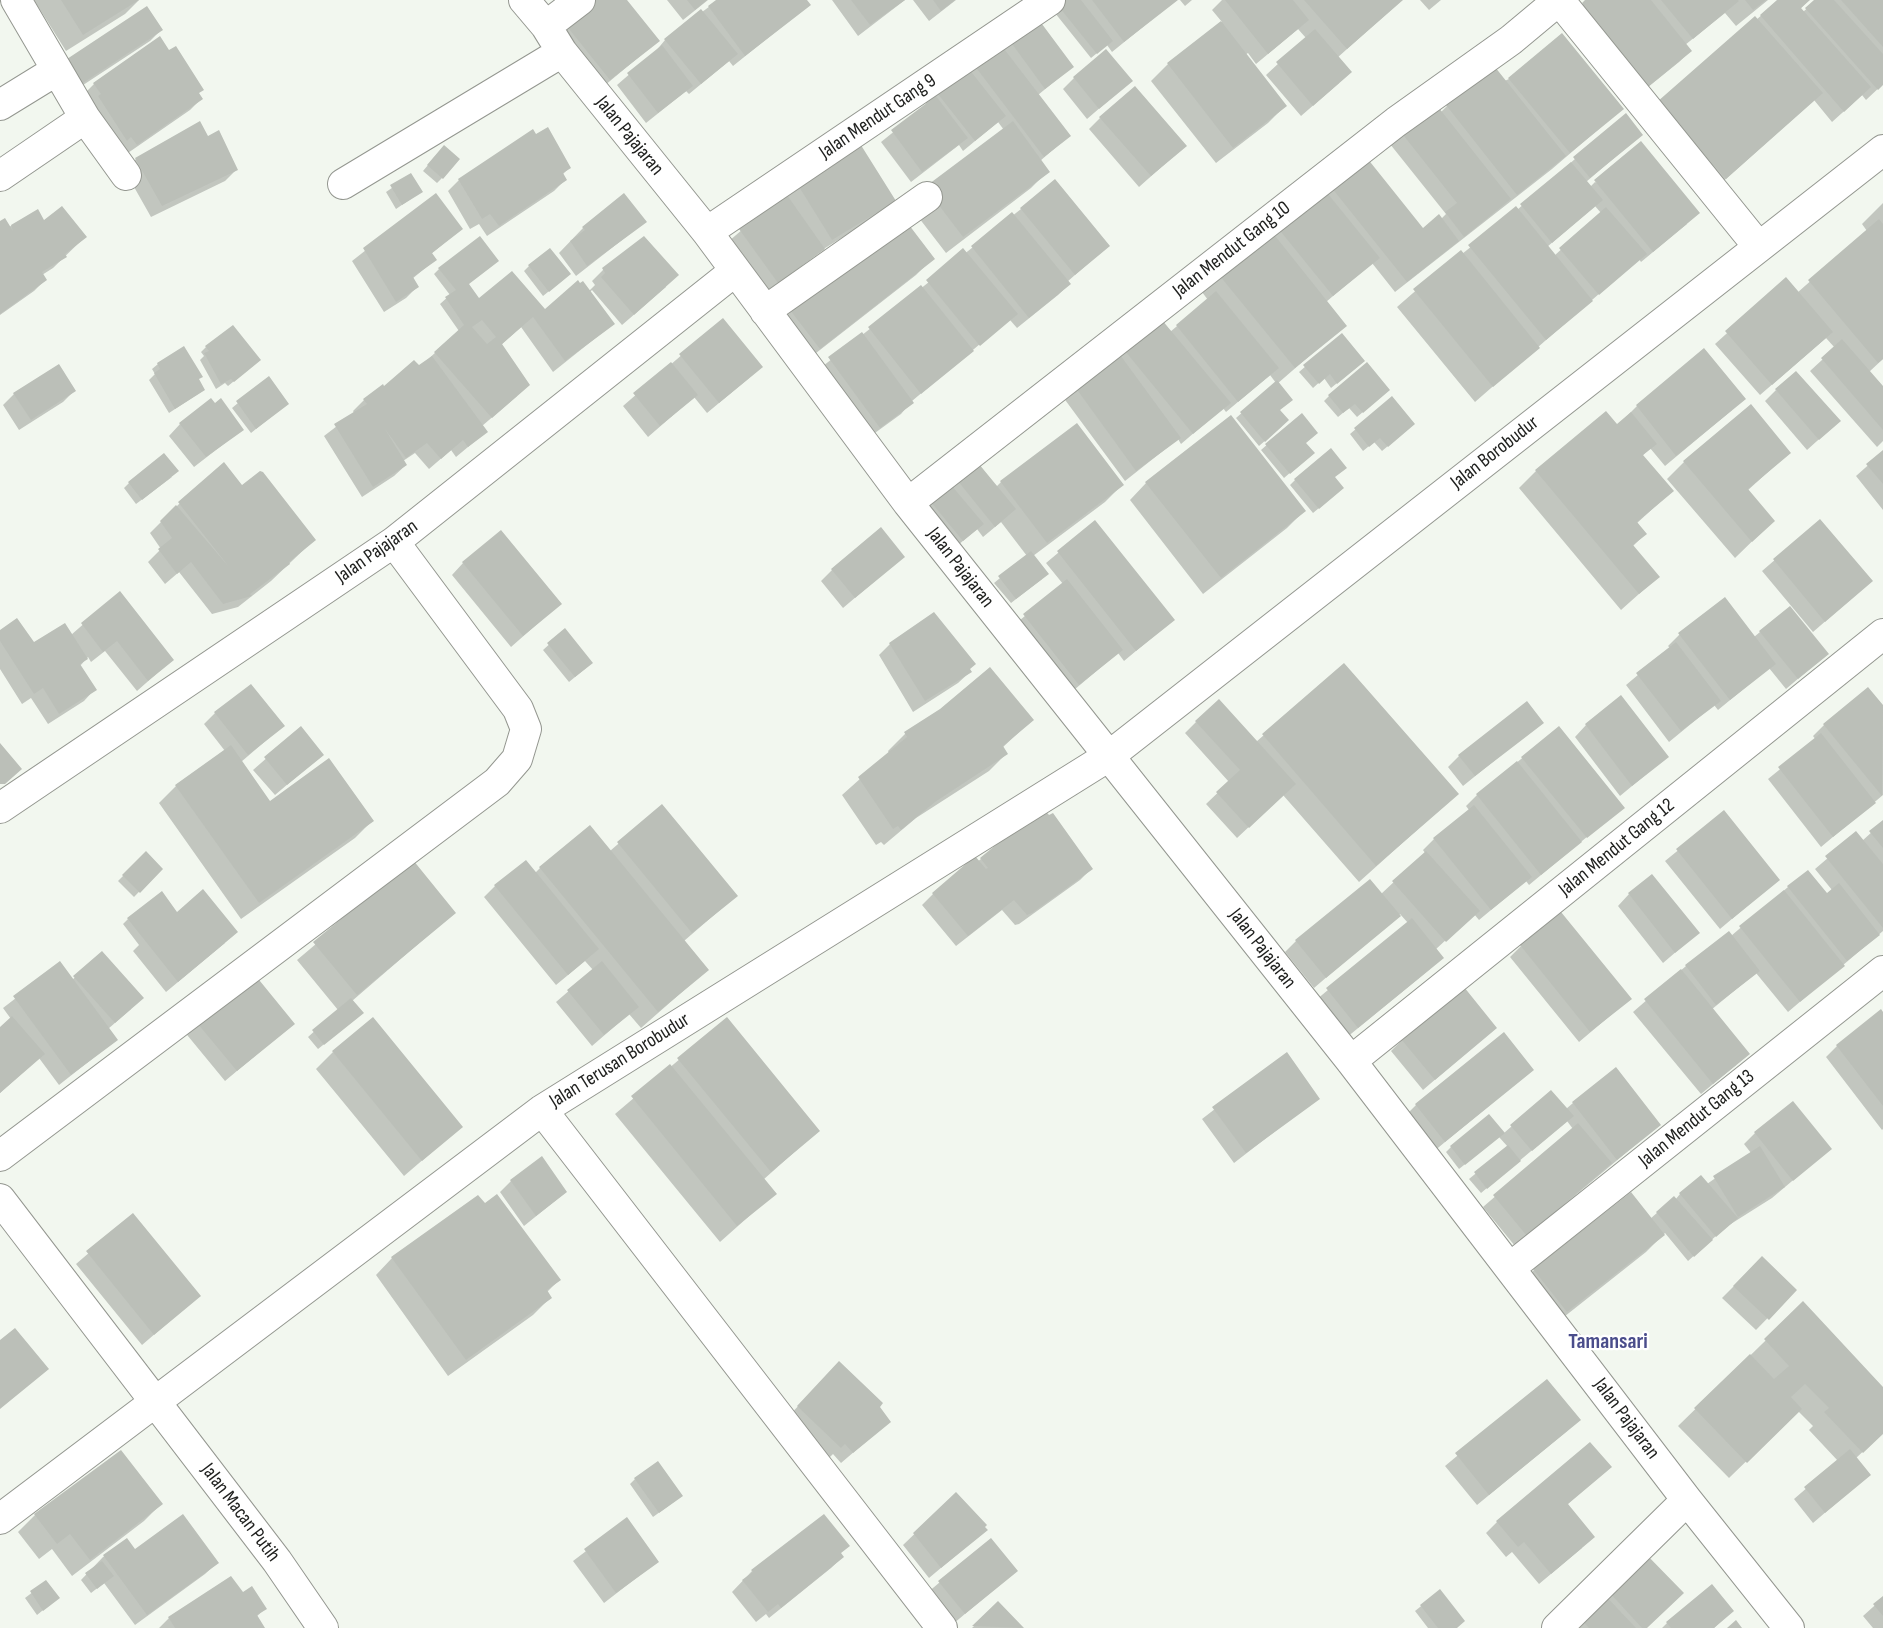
<!DOCTYPE html>
<html>
<head>
<meta charset="utf-8">
<style>
  body { margin:0 }
  canvas { display:block; background:#f2f7ef }
</style>
</head>
<body>
<canvas width="1883" height="1628"></canvas>
<script>
const ctx = document.querySelector('canvas').getContext('2d');
ctx.lineJoin = 'round';
function paint(path, color) { ctx.fillStyle = color; ctx.fill(path, 'evenodd'); }
const shape = rows => new Path2D(rows.map(r => 'M' + r).join(''));
function stroke(path, color, width, dash) { ctx.strokeStyle = color; ctx.lineWidth = width; ctx.lineCap = dash ? 'butt' : 'round'; ctx.setLineDash(dash || []); ctx.stroke(path); }
function label(font, color, halo, rows, align = 'center') {
  ctx.font = font + ' "Sofia Sans Condensed",sans-serif'; ctx.lineWidth = 4.5; ctx.setLineDash([]); ctx.textBaseline = 'middle'; ctx.strokeStyle = halo; ctx.fillStyle = color; for (const [text, x, y, turn = 0] of rows) {
    ctx.save(); ctx.translate(x, y); ctx.rotate((+turn || 0) * Math.PI / 180); ctx.textAlign = isNaN(turn) ? turn : align; if (halo) ctx.strokeText(text, 0, 0); ctx.fillText(text, 0, 0); ctx.restore();
  }
}
paint(shape([
  [34,0,139,0,125,14,66,51],
  [625,0,658,41,598,91,550,31],
  [667,0,708,0,683,20],
  [718,0,805,0,809,5,733,66,729,61,689,94,686,91,646,123,617,85,655,52,665,40],
  [832,0,905,0,858,36],
  [913,0,956,0,929,21],
  [1060,0,1176,0,1112,52,1107,45,1091,58,1051,8],
  [1180,0,1192,0,1185,6],
  [1222,0,1402,0,1337,58,1339,83,1301,116,1266,75,1306,38,1298,29,1256,64,1248,53,1245,55,1285,106,1268,123,1216,163,1151,81,1168,64,1222,22,1212,10],
  [1420,0,1441,0,1429,10],
  [1588,0,1768,0,1736,26,1725,13,1685,45,1690,51,1679,62,1637,96,1571,15],
  [1779,0,1809,0,1800,9,1803,12,1816,0,1883,0,1883,84,1866,100,1862,95,1832,122,1814,100,1708,195,1641,120],
  [161,30,150,41,71,93,68,60],
  [1008,39,1072,67,1038,95,1069,136,1040,161,1048,171,1031,188,946,253,909,205,1004,130,998,122,963,151,959,145,911,182,881,142,927,105,924,101],
  [1074,78,1131,81,1087,119,1063,89],
  [1509,79,1622,109,1552,169,1395,292,1372,263,1326,302,1345,325,1277,384,1282,426,1259,446,1236,418,1276,383,1270,375,1226,412,1223,408,1181,444,1178,439,1125,481,1060,393,1126,352,1170,332,1208,300,1199,288,1328,183,1423,230,1441,219,1446,214,1390,144,1401,132,1441,112,1447,106],
  [94,84,198,94,201,99,190,110,125,155,83,95],
  [1625,115,1641,135,1586,182,1590,187,1595,182,1687,224,1641,262,1639,259,1475,402,1397,307,1460,252,1462,254,1517,210],
  [1595,206,1601,213,1554,256,1547,247],
  [1100,118,1185,146,1139,187,1089,129],
  [207,138,236,170,225,181,151,217,125,171,136,159],
  [439,152,442,178,437,183,423,171],
  [569,168,562,175,565,180,554,191,487,236,479,224,470,229,448,191,459,180],
  [411,175,421,192,396,209,386,192],
  [797,183,894,200,883,212,822,250,766,293,729,241],
  [436,195,461,229,431,254,435,260,412,279,417,287,406,298,384,312,352,261],
  [1883,203,1883,359,1869,372,1883,388,1883,441,1877,447,1810,371,1835,348,1826,338,1760,395,1715,344,1786,280,1797,293,1867,231,1862,224],
  [1021,209,1108,246,1067,282,1069,284,1058,295,1017,328,1010,320,1005,323,912,401,901,414,868,438,818,370],
  [37,211,44,222,85,237,53,268,42,275,45,280,34,291,0,315,0,223,9,227],
  [645,222,576,276,559,253,583,228],
  [643,238,666,287,622,325,592,290,590,292,613,324,553,372,521,327,501,345,517,396,482,426,486,432,456,457,451,450,429,469,415,453,403,461,406,465,394,476,362,497,324,436,354,413,353,411,364,400,425,362,459,331,440,304,450,295,434,274,439,269,468,285,479,301,544,311,589,291,595,285,592,281,603,270],
  [933,258,916,275,802,364,775,328,791,311],
  [529,266,564,279,543,296,524,271],
  [722,320,749,378,707,413,694,397,648,437,623,406],
  [1342,335,1358,366,1331,388,1324,378,1313,388,1299,372],
  [206,347,254,365,228,386,225,383,216,389,200,360,204,356,201,352],
  [1704,350,1732,410,1665,466,1650,448,1642,456,1672,491,1636,524,1645,534,1633,546,1658,577,1621,610,1519,488,1536,471,1617,426,1637,406],
  [158,364,198,380,204,390,169,413,149,380,155,374,152,369],
  [268,378,287,404,251,433,232,408],
  [1776,390,1827,432,1807,450,1765,401],
  [74,391,63,402,19,430,3,405,14,394],
  [1383,395,1357,417,1349,408,1338,417,1324,401,1329,396],
  [1392,398,1408,429,1382,451,1374,442,1363,451,1350,434],
  [1301,415,1307,458,1284,478,1261,450],
  [180,424,225,443,194,467,169,436],
  [1883,452,1883,510,1856,476],
  [1789,453,1747,491,1773,521,1735,558,1667,479,1684,462],
  [954,476,996,487,1001,482,1122,485,1105,502,1033,556,1042,579,1011,603,994,583,1027,556,1001,522,983,537,977,529,957,546,922,502],
  [172,477,136,504,124,488,129,483],
  [1334,478,1337,493,1313,513,1290,485,1295,480],
  [1146,483,1304,511,1287,528,1203,594,1130,500],
  [242,487,314,540,271,581,238,607,212,614,179,572,165,584,148,562,161,549,150,533,179,504],
  [1820,521,1859,592,1813,632,1762,571],
  [1095,522,1173,620,1124,661,1118,653,1068,695,1013,626,1063,584,1046,563],
  [903,557,843,608,821,581,832,570],
  [463,563,560,604,511,647,452,575],
  [119,593,172,660,137,691,105,651,91,662,88,657,80,666,95,689,84,701,48,724,31,698,22,704,0,669,0,632,33,644,71,635],
  [1725,599,1754,637,1760,632,1827,654,1786,689,1769,668,1718,710,1714,705,1669,742,1626,685,1670,648,1668,646,1679,635],
  [565,630,586,668,569,682,543,650],
  [890,644,968,670,970,672,958,683,913,712,879,655],
  [1344,665,1457,794,1359,882,1283,795,1237,838,1206,804,1229,782,1185,733,1196,722,1256,742],
  [1868,689,1883,707,1883,795,1821,847,1768,779,1816,740,1813,736,1824,725],
  [215,713,283,726,241,762,270,803,372,821,355,838,241,919,159,803,176,786,225,751,204,724],
  [1032,720,1002,748,1006,754,989,771,916,818,884,845,881,842,876,845,842,795,889,753,888,751,905,734],
  [1542,722,1463,786,1448,767,1459,756],
  [1586,725,1667,757,1620,796,1575,737],
  [301,728,322,755,275,795,253,770],
  [1559,728,1623,807,1529,885,1526,881,1479,920,1474,914,1435,950,1430,969,1346,1038,1316,1000,1408,923,1400,914,1314,988,1285,952,1296,941,1381,894,1425,853,1423,850,1434,839,1469,810,1466,806,1477,795],
  [662,806,736,896,684,941,707,970,641,1028,629,1014,592,1046,556,1002,593,970,585,961,556,985,484,897,495,886,535,873,540,868,610,851],
  [1724,813,1778,880,1720,929,1665,861],
  [1883,822,1883,931,1788,1012,1756,973,1711,1010,1736,1065,1701,1094,1633,1012,1686,966,1731,936,1788,887,1826,895,1832,890,1815,869,1856,834,1862,841],
  [146,853,161,869,134,897,118,881],
  [981,859,1091,869,1080,880,1019,924,1015,925,1002,910,956,946,922,905,933,894],
  [413,862,454,913,352,1001,357,1018,318,1049,308,1037,338,1010,297,960],
  [1629,894,1698,933,1663,963,1618,906],
  [128,919,225,943,166,992,133,951,139,945,123,924],
  [1521,946,1630,999,1579,1042,1510,957],
  [102,953,131,1009,108,1029,116,1040,59,1085,39,1058,0,1093,0,1029,11,1019,3,1008,60,964,72,980],
  [251,972,293,1024,225,1081,183,1030],
  [1883,1013,1883,1129,1882,1130,1826,1057,1837,1046],
  [727,1019,818,1131,763,1180,774,1194,720,1242,615,1114],
  [1495,1028,1423,1090,1391,1051,1402,1040],
  [333,1052,461,1127,404,1176,316,1069],
  [1286,1054,1318,1098,1234,1163,1202,1119],
  [1532,1070,1433,1152,1405,1116,1416,1105],
  [1551,1092,1566,1109,1573,1103,1659,1125,1515,1246,1483,1207,1573,1129,1567,1121,1481,1193,1469,1179,1508,1147,1499,1137,1459,1169,1446,1152,1451,1147,1504,1133],
  [1755,1133,1830,1149,1772,1198,1726,1227,1688,1261,1665,1233,1646,1252,1550,1328,1517,1287,1534,1270,1650,1219,1674,1198,1675,1200,1680,1194,1707,1184,1751,1153,1744,1144],
  [511,1181,566,1192,524,1226,500,1192],
  [133,1215,199,1296,142,1345,76,1264],
  [392,1258,559,1280,547,1292,550,1298,533,1315,448,1376,376,1275],
  [1762,1258,1795,1290,1756,1330,1722,1298],
  [1803,1304,1883,1389,1883,1433,1856,1458,1869,1475,1813,1523,1794,1499,1838,1461,1809,1430,1813,1426,1798,1411,1729,1478,1678,1426],
  [828,1374,889,1422,841,1463,833,1454,829,1458,787,1418],
  [1547,1381,1567,1431,1477,1505,1445,1466],
  [1610,1467,1566,1505,1582,1548,1539,1584,1512,1552,1506,1557,1486,1533,1497,1522],
  [635,1479,675,1501,653,1517,630,1484],
  [956,1494,986,1530,929,1578,903,1545],
  [161,1504,144,1521,72,1576,52,1549,39,1559,18,1532,35,1515],
  [627,1520,657,1562,604,1603,573,1561],
  [127,1540,134,1551,217,1563,205,1574,135,1625,104,1583,91,1593,81,1580,103,1557],
  [990,1540,1016,1571,953,1624,927,1593],
  [1643,1553,1646,1628,1568,1628],
  [840,1554,842,1557,831,1568,769,1618,766,1614,756,1622,732,1592,752,1571],
  [46,1582,58,1598,37,1615,25,1598],
  [1440,1591,1456,1628,1428,1628,1415,1611],
  [242,1594,265,1609,256,1617,263,1628,159,1628,169,1618],
  [1883,1598,1883,1628,1873,1628,1863,1616],
  [998,1603,1022,1628,972,1628,973,1627],
  [1732,1611,1714,1628,1662,1628,1667,1623]
]), '#0003');
paint(shape([
  [61,0,139,0,83,35],
  [584,0,627,0,660,41,610,80,561,19],
  [687,0,707,0,695,10],
  [716,0,807,0,811,5,745,56,708,6],
  [851,0,905,0,870,25],
  [933,0,955,0,941,11],
  [1057,0,1081,0,1113,41,1097,54,1055,2],
  [1092,0,1178,0,1124,42],
  [1225,0,1293,0,1309,20,1268,54],
  [1304,0,1403,0,1347,49],
  [1585,0,1651,0,1692,51,1649,86,1582,3],
  [1661,0,1738,0,1739,1,1693,39],
  [1745,0,1766,0,1753,10],
  [1777,0,1810,0,1801,8,1871,87,1844,112,1760,15],
  [1814,0,1834,0,1883,54,1883,85,1878,90,1805,8],
  [1841,0,1883,0,1883,47],
  [147,6,163,30,83,83,67,59],
  [701,9,738,54,701,84,664,39],
  [1036,16,1074,67,1045,89,1007,37],
  [1755,16,1823,93,1726,179,1657,102],
  [1221,21,1287,106,1233,148,1167,63],
  [1315,29,1352,72,1313,106,1276,62],
  [1562,33,1624,109,1570,153,1508,78],
  [160,36,169,50,176,46,204,90,199,93,203,99,137,145,131,137,127,141,98,96,101,94,93,83],
  [998,41,1071,136,1044,157,971,61],
  [662,45,693,86,658,113,627,73],
  [1106,49,1133,81,1099,109,1073,77],
  [965,64,1006,116,975,141,934,89],
  [1495,67,1566,156,1517,195,1446,105],
  [1135,86,1187,146,1151,176,1099,117],
  [936,96,968,138,922,172,891,130],
  [1435,103,1511,199,1464,237,1445,212,1457,203,1400,131],
  [1626,113,1643,135,1590,178,1573,157],
  [200,121,208,136,219,130,238,170,162,206,135,158],
  [1013,121,1050,172,963,237,925,187],
  [548,127,571,168,563,173,567,180,499,226,490,214,482,219,458,179,533,129,536,134],
  [1641,141,1700,213,1653,252,1594,180],
  [859,142,896,201,832,240,796,182],
  [444,145,460,159,443,179,427,165],
  [1363,153,1423,228,1439,214,1459,241,1407,282,1327,182],
  [1571,162,1603,200,1552,243,1520,204],
  [411,173,423,192,402,205,390,185],
  [1055,179,1110,246,1075,275,1020,208],
  [1324,189,1380,258,1333,296,1277,227],
  [436,193,463,229,432,253,437,260,413,277,419,287,396,302,363,248],
  [624,193,647,222,587,266,570,241,585,230,582,227],
  [787,195,825,249,778,283,739,229],
  [62,206,87,237,65,254,67,257,42,272,47,280,0,314,0,221,5,218,13,231,11,225,38,209,44,220],
  [1516,206,1593,301,1546,340,1468,245],
  [1606,207,1647,254,1599,295,1559,248],
  [1012,212,1071,284,1029,318,971,246],
  [1879,219,1883,224,1883,359,1878,363,1808,280],
  [906,221,935,259,820,349,790,310],
  [1268,227,1347,326,1295,368,1215,270],
  [480,236,499,261,469,284,479,298,512,271,545,309,578,280,580,283,583,281,615,324,565,361,533,317,502,344,530,385,492,418,434,352,464,325,445,297,456,290,438,268],
  [482,320,496,337,487,344,472,327],
  [644,236,679,275,634,315,601,277,605,273,602,268],
  [550,248,571,274,549,292,528,265],
  [963,248,1018,314,980,346,926,280],
  [1461,250,1540,348,1493,387,1413,289],
  [1786,277,1833,332,1772,385,1725,331],
  [921,285,974,351,921,394,868,327],
  [1216,291,1279,368,1238,402,1176,325],
  [723,318,763,367,719,403,679,354],
  [1162,320,1231,403,1193,434,1125,351],
  [233,325,261,360,234,382,231,379,221,384,204,353,209,351,205,346],
  [862,332,914,403,880,428,828,357],
  [1342,333,1365,361,1337,384,1330,374,1319,384,1303,365],
  [1842,339,1883,386,1883,430,1821,358],
  [184,346,203,377,199,379,205,390,175,409,154,373,160,369,157,363],
  [1115,348,1181,438,1136,471,1070,380],
  [1704,348,1746,399,1676,456,1636,405],
  [432,356,488,432,468,447,463,440,441,459,427,443,406,458,385,429,407,465,373,487,334,424,367,404,363,399,383,384,384,386,414,360,419,365],
  [671,362,698,395,660,426,633,393],
  [1367,362,1390,390,1363,413,1355,404,1343,413,1328,395],
  [59,364,76,391,31,420,13,393],
  [1796,371,1841,421,1819,440,1775,389],
  [269,376,289,404,256,429,236,401],
  [1277,380,1293,400,1280,410,1289,420,1265,442,1240,412],
  [1392,396,1415,424,1388,447,1380,438,1369,447,1354,428],
  [211,398,215,403,221,398,244,430,206,457,179,423],
  [1751,404,1791,453,1748,489,1775,521,1752,542,1683,461],
  [1606,411,1617,424,1631,412,1657,444,1643,455,1674,491,1637,522,1647,534,1633,545,1660,577,1639,594,1535,470],
  [1302,413,1318,433,1306,443,1315,453,1290,474,1265,444],
  [1231,415,1306,511,1221,578,1145,482],
  [1077,423,1124,485,1047,543,1000,481],
  [1331,448,1347,468,1335,477,1344,488,1319,509,1294,479],
  [1883,450,1883,484,1866,464],
  [164,453,179,471,142,500,128,482],
  [974,458,1016,509,995,527,953,475],
  [224,462,242,485,260,471,263,472,316,540,289,562,290,564,250,594,252,596,223,604,191,562,177,574,158,549,172,538,160,521,176,505,229,567,178,502],
  [946,479,984,524,963,541,926,496],
  [1820,519,1873,581,1825,622,1773,559],
  [1095,520,1175,620,1136,651,1057,551],
  [881,527,905,557,855,598,831,569],
  [501,530,562,604,523,636,462,562],
  [1031,551,1049,574,1016,599,998,576],
  [1067,579,1123,650,1079,685,1023,614],
  [120,591,174,660,148,681,117,641,103,652,81,623],
  [1725,597,1776,664,1730,700,1678,633],
  [1790,606,1829,654,1798,679,1759,631],
  [934,612,976,664,970,669,972,672,925,701,889,643],
  [17,618,34,642,65,623,88,659,80,664,97,690,59,714,43,688,34,694,0,641,0,630],
  [565,628,593,663,575,677,547,643],
  [1676,642,1721,701,1681,731,1636,673],
  [1344,663,1459,794,1376,866,1262,734],
  [990,667,1034,720,1003,746,1008,754,935,802,901,830,898,826,893,829,858,777,907,737,904,732,940,709],
  [251,684,285,726,248,755,214,712],
  [1868,687,1883,705,1882,796,1823,724],
  [1621,695,1669,757,1632,786,1585,724],
  [1219,699,1296,784,1249,828,1216,792,1240,770,1195,721],
  [1527,701,1544,723,1475,776,1458,755],
  [301,726,324,755,287,785,264,757],
  [1559,726,1625,808,1587,838,1521,757],
  [1821,733,1876,803,1833,837,1778,767],
  [0,743,22,769,5,784,0,784],
  [231,745,270,801,329,758,374,821,259,903,175,785],
  [1517,761,1582,842,1541,875,1476,794],
  [662,804,738,896,692,933,617,842],
  [1474,805,1532,877,1491,910,1433,838],
  [1042,807,1049,815,1053,813,1093,869,1032,913,1027,915,1014,900,968,936,932,893,975,856,986,869,988,868,980,858],
  [1724,810,1780,880,1732,919,1676,849],
  [1883,820,1883,848,1869,831],
  [590,825,709,970,658,1012,539,867],
  [1856,831,1883,864,1883,928,1825,856],
  [146,851,163,869,140,893,122,875],
  [1426,851,1480,911,1446,942,1392,881],
  [413,860,456,913,357,995,313,942],
  [526,860,599,949,568,975,494,885],
  [1808,870,1827,893,1839,883,1880,935,1847,961,1787,886],
  [1652,874,1700,933,1675,953,1628,893],
  [1370,879,1401,916,1326,978,1295,940],
  [203,889,238,932,178,982,127,918,162,891,177,912],
  [1784,890,1845,966,1800,1002,1739,926],
  [1561,912,1632,999,1590,1032,1520,945],
  [1412,918,1444,958,1358,1028,1326,988],
  [1729,931,1760,971,1716,1005,1685,965],
  [102,951,144,998,115,1023,73,976],
  [60,961,118,1040,71,1075,13,996],
  [602,961,639,1007,604,1035,567,990],
  [1681,969,1750,1054,1713,1084,1644,999],
  [251,970,295,1024,237,1071,193,1018],
  [1464,987,1497,1028,1435,1080,1401,1039],
  [351,998,364,1013,324,1045,312,1030],
  [1881,1009,1883,1012,1883,1106,1836,1045],
  [12,1016,45,1054,0,1093,0,1027],
  [373,1017,463,1127,422,1161,332,1051],
  [727,1017,820,1131,771,1172,677,1058],
  [1504,1032,1534,1070,1445,1142,1415,1104],
  [1287,1052,1320,1099,1246,1153,1212,1107],
  [670,1064,777,1194,737,1226,631,1096],
  [1616,1067,1661,1125,1617,1160,1572,1102],
  [1551,1090,1574,1116,1532,1151,1510,1125],
  [1793,1101,1832,1149,1793,1181,1754,1132],
  [1489,1114,1505,1133,1465,1165,1450,1146],
  [1578,1123,1612,1163,1527,1236,1493,1195],
  [1508,1145,1521,1161,1487,1189,1474,1172],
  [1760,1146,1785,1187,1738,1217,1713,1176],
  [542,1156,567,1192,536,1216,510,1180],
  [1701,1175,1738,1218,1716,1237,1679,1193],
  [1631,1192,1665,1235,1567,1312,1533,1269],
  [497,1194,561,1280,547,1290,552,1298,466,1360,391,1257,478,1195,485,1203],
  [1674,1196,1713,1240,1694,1257,1656,1212],
  [133,1213,201,1296,154,1335,86,1251],
  [1762,1256,1797,1290,1769,1320,1733,1286],
  [1803,1301,1883,1387,1883,1434,1863,1453,1824,1412,1829,1408,1805,1384,1791,1397,1802,1409,1747,1463,1694,1408,1750,1354,1774,1379,1789,1366,1764,1339],
  [15,1328,49,1369,0,1409,0,1340],
  [839,1361,883,1403,880,1407,891,1422,853,1453,845,1444,841,1448,797,1406],
  [1547,1379,1581,1420,1489,1495,1455,1453],
  [1590,1442,1612,1467,1568,1504,1595,1537,1551,1574,1524,1542,1518,1547,1496,1521],
  [1850,1449,1871,1475,1825,1513,1804,1487],
  [121,1450,163,1504,90,1560,70,1534,57,1544,34,1514],
  [658,1461,683,1496,659,1513,634,1478],
  [956,1492,987,1525,985,1527,988,1530,941,1568,913,1533],
  [183,1514,219,1563,147,1615,103,1555,127,1538,135,1549],
  [824,1514,850,1546,841,1553,844,1557,781,1608,778,1604,768,1612,742,1580,753,1572,751,1570],
  [627,1517,659,1562,616,1593,584,1549],
  [991,1538,1018,1571,965,1614,938,1581],
  [1643,1551,1684,1593,1647,1628,1642,1628,1608,1591],
  [102,1561,114,1576,97,1589,85,1573],
  [231,1576,243,1592,252,1586,267,1609,257,1615,265,1628,175,1628,168,1617],
  [46,1580,60,1598,43,1611,30,1591],
  [1712,1584,1734,1611,1714,1628,1671,1628,1666,1622],
  [1440,1589,1465,1621,1457,1628,1438,1628,1420,1605],
  [1601,1591,1636,1628,1589,1628,1576,1614],
  [1883,1596,1883,1616,1873,1604],
  [998,1601,1024,1628,972,1626],
  [1736,1620,1742,1628,1727,1628]
]), '#bbbfb8');
const street = shape([
  [16,0,85,118,126,175],
  [524,0,546,26,562,52,707,232,908,503,1351,1061,1687,1500,1789,1628],
  [546,26,580,0],
  [0,105,57,70],
  [0,176,85,118],
  [343,184,562,52],
  [707,232,1050,0],
  [765,311,927,197],
  [908,503,1396,122,1511,40,1559,0,1758,246],
  [0,808,394,542,735,271],
  [1351,1061,1883,634],
  [542,1110,942,1628],
  [0,1156,497,782,517,759,526,729,518,709,394,542],
  [0,1199,277,1561,323,1628],
  [1511,1267,1883,971],
  [0,1519,542,1110,1109,756,1883,150],
  [1557,1628,1687,1500]
]);
stroke(street, '#949790', 32);
stroke(street, '#fff', 30);
label('20px', '#212220', '#fff', [
  ["Jalan Mendut Gang 9",878,117,-34],
  ["Jalan Pajajaran",629,136,51],
  ["Jalan Mendut Gang 10",1232,250,-38],
  ["Jalan Borobudur",1495,453,-38],
  ["Jalan Pajajaran",377,552,-35],
  ["Jalan Pajajaran",960,568,52],
  ["Jalan Mendut Gang 12",1617,848,-39],
  ["Jalan Pajajaran",1262,949,52],
  ["Jalan Terusan Borobudur",620,1061,-32],
  ["Jalan Mendut Gang 13",1697,1119,-39],
  ["Jalan Pajajaran",1626,1419,53],
  ["Jalan Macan Putih",240,1513,53]
]);
label('bold 22px', '#4a4d8b', '#fff', [
  ["Tamansari",1608,1342]
]);
</script>
</body>
</html>
